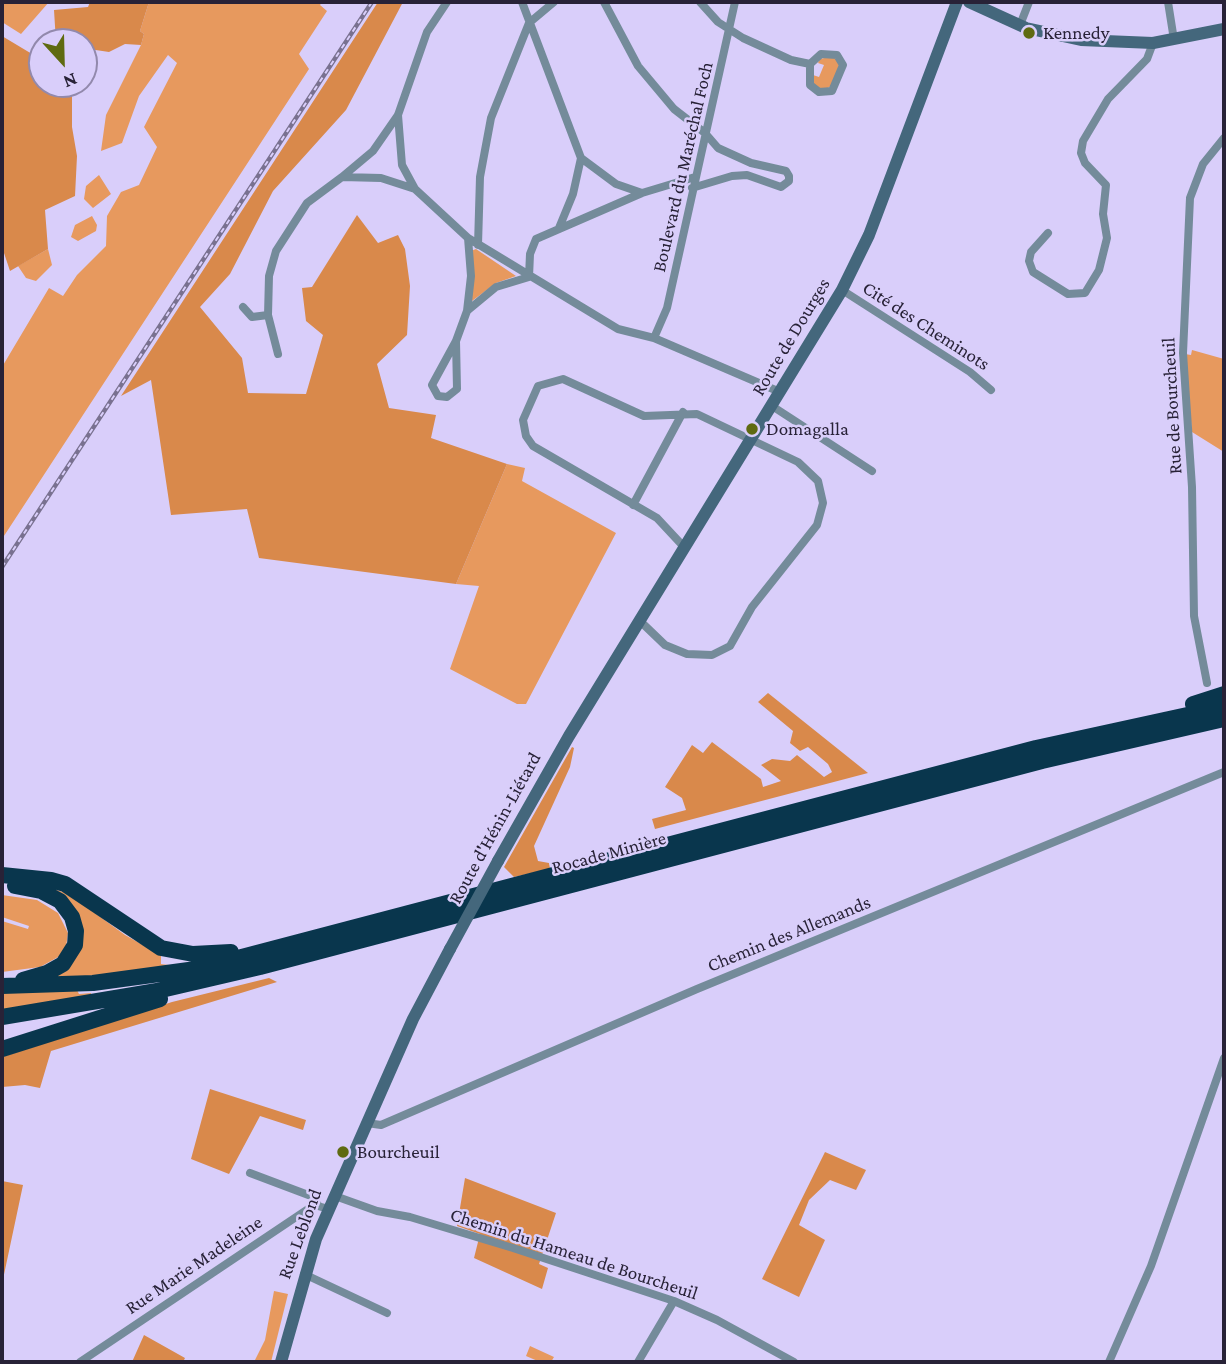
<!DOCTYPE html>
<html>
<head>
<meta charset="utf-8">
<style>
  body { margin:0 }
  #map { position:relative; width:1226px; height:1364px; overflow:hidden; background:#d9cefa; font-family:"Crimson Pro",serif }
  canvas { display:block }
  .frame { position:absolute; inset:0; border:4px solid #282237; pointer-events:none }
  .north { position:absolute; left:28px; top:28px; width:70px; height:70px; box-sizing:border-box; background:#d9cefa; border:2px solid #9289ac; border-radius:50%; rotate:158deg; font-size:19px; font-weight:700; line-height:28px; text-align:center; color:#282237 }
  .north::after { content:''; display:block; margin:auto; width:24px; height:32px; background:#5f6a11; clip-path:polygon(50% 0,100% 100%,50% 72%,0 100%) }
</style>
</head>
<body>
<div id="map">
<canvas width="1226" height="1364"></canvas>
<div class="frame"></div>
<div class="north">N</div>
</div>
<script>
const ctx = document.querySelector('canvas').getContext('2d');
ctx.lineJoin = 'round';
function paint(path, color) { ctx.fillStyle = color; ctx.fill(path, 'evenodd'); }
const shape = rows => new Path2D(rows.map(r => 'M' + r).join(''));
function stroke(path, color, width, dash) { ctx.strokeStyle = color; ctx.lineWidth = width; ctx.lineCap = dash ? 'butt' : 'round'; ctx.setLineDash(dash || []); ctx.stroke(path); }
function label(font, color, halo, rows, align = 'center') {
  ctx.font = font + ' "Crimson Pro",serif'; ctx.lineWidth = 5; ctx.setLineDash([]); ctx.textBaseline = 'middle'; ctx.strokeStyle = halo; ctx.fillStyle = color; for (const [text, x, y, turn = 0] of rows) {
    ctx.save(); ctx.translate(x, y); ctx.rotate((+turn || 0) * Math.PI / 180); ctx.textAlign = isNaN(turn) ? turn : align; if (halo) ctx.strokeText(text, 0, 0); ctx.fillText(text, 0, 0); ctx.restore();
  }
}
paint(shape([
  [2,2,49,2,21,34,2,22],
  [149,2,322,2,320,5,327,11,299,54,309,69,2,539,2,367,49,288,63,296,77,275,106,246,107,216,121,192,139,185,157,147,144,127,177,63,168,55,139,96,122,143,101,151,106,115,141,45,144,34,140,31],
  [833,56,840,63,833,85,824,90,814,85,812,78,813,75,819,77,824,65,818,63,820,59],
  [99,175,111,194,93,208,84,199,86,186],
  [92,216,97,225,96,231,78,241,71,237,75,225],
  [48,249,52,265,36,281,26,278,18,266],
  [476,249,516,276,496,283,472,301,471,251],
  [1192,350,1224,359,1224,452,1192,432,1185,354,1191,355],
  [507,464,525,468,522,481,616,533,526,704,517,704,450,669,479,586,456,584],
  [42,885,69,894,125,935,161,955,161,964,169,965,136,972,51,979,80,937],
  [2,895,37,900,58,913,68,933,66,947,60,956,40,967,2,972,2,921,28,929,29,926,2,917],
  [77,990,79,994,91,993,91,996,2,1012,2,991],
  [274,1291,288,1294,271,1362,254,1362,265,1340],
  [530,1346,554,1357,551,1362,540,1362,526,1356]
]), '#e7995e');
paint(shape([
  [90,2,149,2,140,31,144,34,141,45,125,44,109,52,89,49,87,77,84,77,84,42,56,42,54,10,88,7],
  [378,2,403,2,346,110,273,191,230,274,200,307,242,358,248,393,306,394,323,335,306,321,302,288,312,287,357,215,378,243,398,235,405,249,410,286,407,335,377,364,389,408,436,415,431,438,507,464,456,584,259,558,247,509,171,515,151,380,121,396],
  [2,36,42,60,42,84,66,84,72,95,72,127,77,156,75,196,45,210,48,249,10,271,2,247],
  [768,693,868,773,655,829,652,819,686,810,682,798,665,787,692,745,703,753,712,742,761,779,763,787,781,781,761,765,772,759,790,761,797,755,824,777,832,772,828,764,808,747,800,751,790,743,793,731,758,702],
  [572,747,574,748,570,767,534,846,538,861,549,863,550,869,514,877,504,867],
  [269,978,277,982,51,1051,40,1088,25,1085,2,1087,2,1057,172,1002],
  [210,1089,306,1120,303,1130,260,1116,229,1174,191,1159],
  [825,1152,866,1170,856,1190,830,1180,809,1200,799,1225,825,1240,799,1297,762,1279],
  [465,1178,556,1213,539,1264,548,1268,542,1289,474,1258,480,1234,457,1226],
  [2,1181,23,1185,2,1284],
  [144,1335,185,1358,183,1362,132,1362]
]), '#d9894b');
stroke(shape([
  [522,2,581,158,573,194,559,228],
  [604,2,638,66,674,109,705,133,718,148,751,163,786,171,789,176,789,181,781,187,747,175,732,176,692,188],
  [700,2,718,22,743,38,791,60,810,64,810,85,819,92,832,91,843,65,837,55,821,54,810,64],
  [1168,2,1174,40],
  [1020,25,1029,2],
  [398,115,402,165,415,189,468,238,618,329,654,338,780,392],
  [581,158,616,184,642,193],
  [342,177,373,151,398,115,427,32,447,2],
  [1048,233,1031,252,1029,261,1033,272,1068,294,1085,293,1099,270,1107,238,1103,214,1106,185,1085,163,1081,153,1083,141,1108,99,1147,59,1153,43],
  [478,245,480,177,491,118,529,23,554,2],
  [842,290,970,372,991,390],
  [243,307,252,317,268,315],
  [467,311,496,287,529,277,530,254,536,239,642,193,695,177],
  [654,338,667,308,735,2],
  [456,341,457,389,447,397,438,396,432,385,456,341,467,311,471,276,468,238],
  [278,354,268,315,269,276,276,251,307,203,342,177,381,178,415,189],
  [772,406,872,471],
  [633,505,683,412],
  [640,621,665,645,687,654,712,655,730,646,752,607,817,525,823,503,818,481,798,462,697,414,644,416,563,379,538,386,523,420,526,436,533,446,657,518,684,547],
  [1207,683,1194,616,1192,487,1183,353,1190,198,1203,164,1224,138],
  [367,1123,381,1125,697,989,1224,772],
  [250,1173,311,1196,318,1205],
  [335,1196,377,1211,410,1217,513,1248,674,1301,717,1320,794,1362],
  [304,1274,387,1313],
  [80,1362,314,1205,329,1209],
  [638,1362,674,1301],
  [1109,1362,1151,1266,1224,1058]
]), '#748b9a', 8);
stroke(shape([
  [969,2,1026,28,1081,40,1153,43,1224,29],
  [498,861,569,736,842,290,869,235,957,2],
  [281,1362,316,1239,413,1019,450,949]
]), '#44677c', 12);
stroke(shape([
  [1193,704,1224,694],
  [2,875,51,880,65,884,161,948,193,954,231,952],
  [15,886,41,891,60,901,72,917,76,931,75,945,63,964,47,973,23,980],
  [2,986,93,983,196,969,1036,748,1224,707],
  [2,1017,157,991,260,967,1042,761,1224,719],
  [2,1049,160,999]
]), '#09364d', 16);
const rail = shape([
  [2,567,372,2]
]);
stroke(rail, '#797190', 4.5);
stroke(rail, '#d9cefa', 2, [5]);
stroke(shape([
  [450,949,498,861]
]), '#44677c', 12);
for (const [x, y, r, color] of [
  [1029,33,7,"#5f6a11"],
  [752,429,7,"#5f6a11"],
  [343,1152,7,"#5f6a11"]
]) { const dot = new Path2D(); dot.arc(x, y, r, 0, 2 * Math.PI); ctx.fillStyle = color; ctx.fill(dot); stroke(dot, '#d9cefa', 2.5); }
label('19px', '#282237', '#d9cefa', [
  ["Kennedy",1043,33],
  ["Domagalla",766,429],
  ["Bourcheuil",357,1152]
], 'left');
label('19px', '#282237', '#d9cefa', [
  ["Boulevard du Maréchal Foch",683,167,-77],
  ["Cité des Cheminots",926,326,33],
  ["Route de Dourges",791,337,-59],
  ["Rue de Bourcheuil",1172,406,-93],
  ["Route d'Hénin-Liétard",495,828,-61],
  ["Rocade Minière",609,853,-15],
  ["Chemin des Allemands",789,934,-22],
  ["Rue Leblond",300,1234,-70],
  ["Chemin du Hameau de Bourcheuil",574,1254,18],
  ["Rue Marie Madeleine",194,1265,-34]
]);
</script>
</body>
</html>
